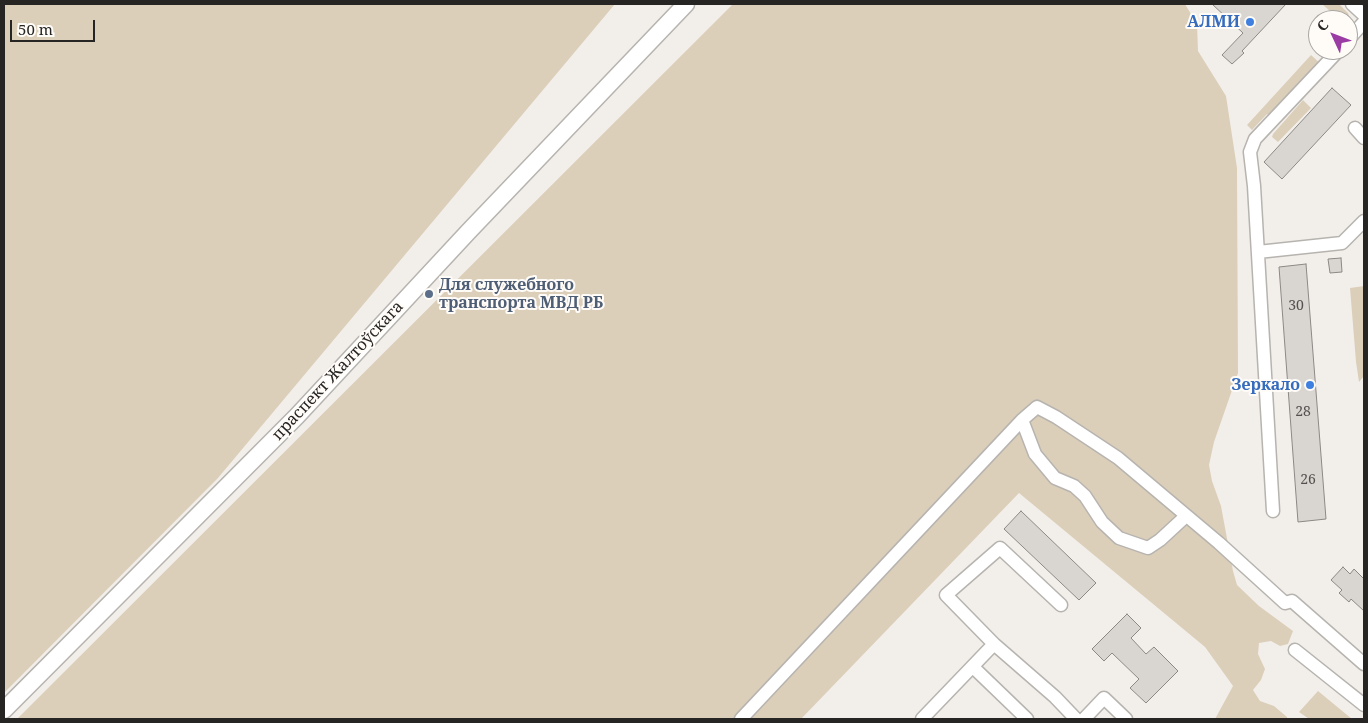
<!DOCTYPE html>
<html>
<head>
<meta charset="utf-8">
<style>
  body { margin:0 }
  #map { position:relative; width:1368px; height:723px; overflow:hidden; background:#f2efeb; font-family:"Noto Serif",serif }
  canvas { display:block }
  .frame { position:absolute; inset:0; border:5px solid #262524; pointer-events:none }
  .north { position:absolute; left:1308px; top:10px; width:50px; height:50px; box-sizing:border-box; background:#fffcf8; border:1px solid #a8a6a3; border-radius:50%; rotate:313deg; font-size:14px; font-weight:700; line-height:20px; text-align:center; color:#262524 }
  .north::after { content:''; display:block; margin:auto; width:18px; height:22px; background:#9b3ca4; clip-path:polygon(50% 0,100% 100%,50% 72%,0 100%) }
  .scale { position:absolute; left:10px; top:20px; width:85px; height:22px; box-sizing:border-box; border:2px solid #262524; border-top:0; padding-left:6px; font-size:15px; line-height:18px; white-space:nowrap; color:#262524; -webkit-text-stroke:4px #fffcf8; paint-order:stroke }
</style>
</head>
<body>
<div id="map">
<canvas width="1368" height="723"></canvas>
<div class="frame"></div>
<div class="north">С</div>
<div class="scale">50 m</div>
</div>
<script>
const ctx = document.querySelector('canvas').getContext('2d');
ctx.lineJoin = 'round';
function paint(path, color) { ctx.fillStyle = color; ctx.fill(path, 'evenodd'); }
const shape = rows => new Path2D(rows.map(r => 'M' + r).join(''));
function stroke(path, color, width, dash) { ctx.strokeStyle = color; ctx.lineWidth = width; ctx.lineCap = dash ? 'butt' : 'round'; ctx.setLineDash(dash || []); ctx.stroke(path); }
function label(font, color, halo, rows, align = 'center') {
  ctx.font = font + ' "Noto Serif",serif'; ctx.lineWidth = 4; ctx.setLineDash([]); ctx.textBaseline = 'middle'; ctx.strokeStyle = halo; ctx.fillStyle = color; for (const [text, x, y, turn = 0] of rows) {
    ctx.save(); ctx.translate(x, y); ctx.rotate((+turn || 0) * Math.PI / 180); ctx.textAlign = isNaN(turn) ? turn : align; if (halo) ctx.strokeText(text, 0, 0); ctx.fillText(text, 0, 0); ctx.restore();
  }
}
paint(shape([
  [4,4,615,4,218,478,4,693],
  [733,4,1185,4,1197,24,1198,51,1226,96,1237,168,1238,373,1214,442,1209,465,1212,481,1221,506,1233,571,1237,585,1259,606,1293,631,1288,644,1280,646,1271,641,1259,643,1258,654,1265,669,1261,680,1253,690,1260,701,1274,706,1287,717,1287,719,1215,719,1233,686,1205,647,1019,493,801,719,17,719],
  [1322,4,1339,4,1348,13,1350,18,1349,28,1348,20,1340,20],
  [1311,55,1321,64,1271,118,1267,114,1252,130,1247,125],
  [1303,100,1311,108,1278,142,1272,137,1273,134],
  [1364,286,1364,376,1359,382,1356,362,1350,288],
  [1318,691,1352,719,1309,719,1299,712]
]), '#dccfba');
const building = shape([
  [1212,4,1286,4,1242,51,1244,53,1232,64,1222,55,1243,33,1212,4],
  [1332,88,1351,105,1282,179,1264,162,1332,88],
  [1341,258,1342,272,1330,273,1328,259,1341,258],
  [1306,264,1326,519,1298,522,1279,267,1306,264],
  [1021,511,1096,583,1079,600,1004,529,1021,511],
  [1343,567,1350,574,1354,569,1364,579,1364,611,1351,599,1349,602,1339,593,1342,590,1331,580,1343,567],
  [1127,614,1141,628,1131,638,1146,654,1154,647,1178,671,1146,703,1130,688,1139,679,1112,653,1104,661,1092,649,1127,614]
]);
paint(building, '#d9d5d1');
stroke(building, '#8c8885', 1);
const minor = shape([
  [1352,4,1364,15],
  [1348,40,1364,22],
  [1355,128,1364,138],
  [1258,252,1342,243,1364,221],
  [1022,420,1035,454,1055,478,1074,486,1085,496,1102,522,1119,538,1148,548,1160,540,1186,516],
  [1273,511,1254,186,1250,152,1255,139,1339,50],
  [994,644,946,595,1000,548,1061,605],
  [1295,650,1364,705],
  [973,667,1027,719],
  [741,719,1022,420,1037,407,1056,417,1118,458,1219,543,1285,603,1292,601,1364,664],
  [922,719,994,644,1055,697,1076,719],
  [1084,719,1104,698,1126,719]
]);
const major = shape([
  [4,710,297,416,469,231,686,4]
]);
stroke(minor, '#b7b4b0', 15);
stroke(major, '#b7b4b0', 19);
stroke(minor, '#fff', 12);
stroke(major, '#fff', 16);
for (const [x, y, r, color] of [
  [1250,22,5,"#3f7fe0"],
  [429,294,5,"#5c6f8a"],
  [1310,385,5,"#3f7fe0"]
]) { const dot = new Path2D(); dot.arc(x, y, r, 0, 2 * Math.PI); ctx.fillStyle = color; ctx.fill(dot); stroke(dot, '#fffcf8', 2); }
label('14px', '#53514f', null, [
  ["30",1296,306],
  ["28",1303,412],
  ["26",1308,480]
]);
label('bold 16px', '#366cbe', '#fffcf8', [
  ["АЛМИ",1240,22],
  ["Зеркало",1300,385]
], 'right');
label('bold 16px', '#4e5e75', '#fffcf8', [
  ["Для служебного",439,285],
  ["транспорта МВД РБ",439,303]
], 'left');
label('16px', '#262524', '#fffcf8', [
  ["праспект Жалтоўскага",338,371,-47]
]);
</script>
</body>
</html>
